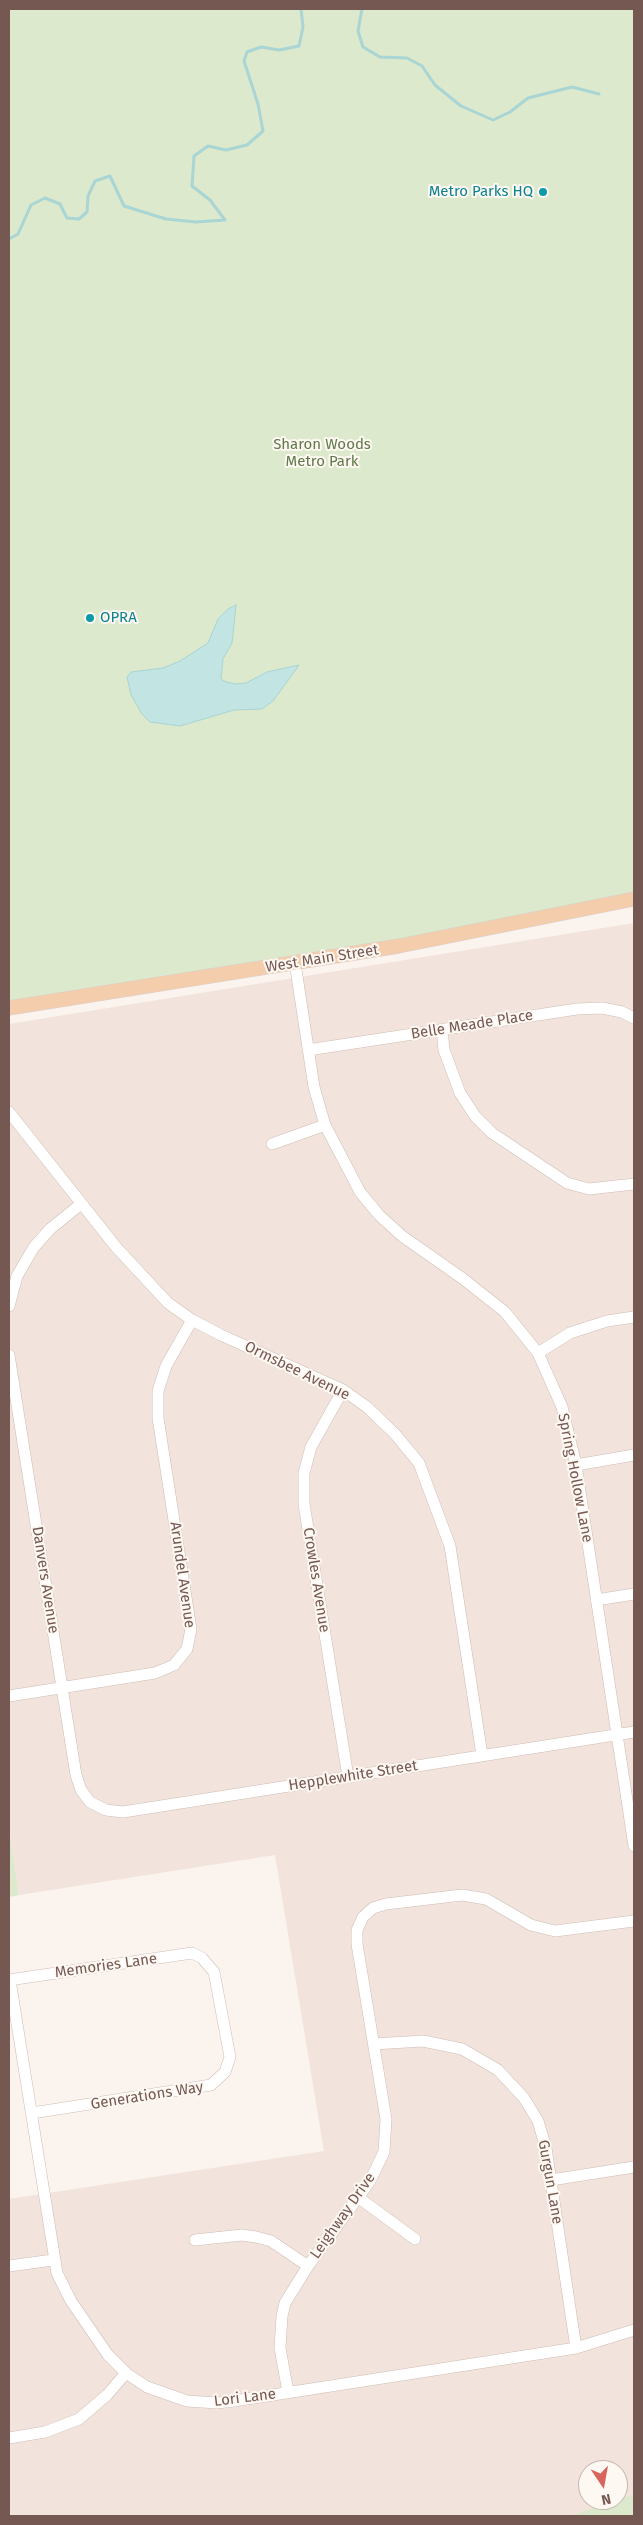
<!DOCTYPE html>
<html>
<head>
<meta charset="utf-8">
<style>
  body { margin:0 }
  #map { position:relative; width:643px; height:2525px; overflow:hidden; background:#fbf3ed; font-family:"Fira Sans",sans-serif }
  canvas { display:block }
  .frame { position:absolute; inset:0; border:10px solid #755851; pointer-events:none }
  .north { position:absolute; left:578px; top:2460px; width:50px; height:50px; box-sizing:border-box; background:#fef8f3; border:1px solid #c7b8b2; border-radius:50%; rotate:168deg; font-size:14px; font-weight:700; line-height:20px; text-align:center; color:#755851 }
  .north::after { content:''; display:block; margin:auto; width:18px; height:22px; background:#d9645e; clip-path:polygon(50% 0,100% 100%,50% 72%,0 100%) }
</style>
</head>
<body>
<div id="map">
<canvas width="643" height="2525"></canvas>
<div class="frame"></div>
<div class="north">N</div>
</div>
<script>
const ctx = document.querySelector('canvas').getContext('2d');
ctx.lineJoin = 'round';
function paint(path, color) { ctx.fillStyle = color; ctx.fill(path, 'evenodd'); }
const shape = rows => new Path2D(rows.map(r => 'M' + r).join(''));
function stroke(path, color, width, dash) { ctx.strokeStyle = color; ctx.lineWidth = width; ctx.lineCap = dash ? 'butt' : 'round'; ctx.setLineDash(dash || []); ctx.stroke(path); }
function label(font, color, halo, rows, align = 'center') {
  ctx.font = font + ' "Fira Sans",sans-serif'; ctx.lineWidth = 4; ctx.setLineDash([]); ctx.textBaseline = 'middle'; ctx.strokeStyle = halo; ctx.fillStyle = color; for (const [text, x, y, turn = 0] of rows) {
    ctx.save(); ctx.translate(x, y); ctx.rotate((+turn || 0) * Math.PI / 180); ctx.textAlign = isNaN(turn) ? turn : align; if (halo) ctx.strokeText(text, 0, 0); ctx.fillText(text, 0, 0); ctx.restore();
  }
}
paint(shape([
  [634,923,634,2509,613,2516,9,2516,9,2199,324,2151,275,1855,19,1895,9,1830,9,1024],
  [588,2470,618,2470,618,2500,588,2500]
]), '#f2e4dc');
paint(shape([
  [9,9,634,9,634,899,9,1008],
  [9,1830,19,1895,9,1897],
  [634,2494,634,2516,569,2516,618,2500]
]), '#dce9cc');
const water = shape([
  [236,605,232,643,223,659,221,679,226,682,236,684,246,683,267,672,299,665,292,675,273,701,262,709,234,710,180,726,150,722,142,714,131,695,127,677,131,672,163,668,180,661,208,643,218,619,228,609,236,605]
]);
paint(water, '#c2e4e3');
stroke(water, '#a9d5d4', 1);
stroke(shape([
  [362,9,358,31,363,47,380,57,407,58,422,66,435,85,461,106,493,120,510,112,528,98,572,87,599,94],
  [9,239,18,234,31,205,45,198,60,204,67,218,79,219,87,212,88,196,95,181,110,176,124,206,166,219,196,222,225,220,210,200,192,186,194,156,208,146,226,150,247,145,263,131,258,104,244,61,247,52,261,47,279,50,299,46,303,27,301,9]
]), '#a9d5d4', 3);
const minor = shape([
  [295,963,314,1087,325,1125,360,1192,379,1215,402,1236,462,1278,505,1312,538,1353,562,1407,576,1465,634,1846],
  [442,1029,444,1050,460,1093,475,1116,492,1133,567,1183,589,1189,634,1184],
  [308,1050,577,1009,602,1008,622,1012,634,1018],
  [9,1112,116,1247,168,1303,192,1320,221,1335,343,1390,367,1407,395,1434,419,1463,450,1546,482,1755],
  [272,1144,325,1125],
  [9,1306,17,1276,34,1247,50,1229,81,1204],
  [538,1353,570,1333,607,1321,634,1317],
  [9,1355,76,1775,81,1790,90,1802,106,1810,123,1812,634,1732],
  [343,1390,311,1447,304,1473,304,1504,348,1777],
  [576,1465,634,1455],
  [596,1600,634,1594],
  [9,1696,155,1673,174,1665,187,1649,191,1629,158,1418,158,1391,166,1366,192,1320],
  [9,1980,192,1953,202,1958,214,1972,230,2057,225,2072,211,2085,32,2113],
  [10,1980,57,2273,71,2301,108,2355,126,2373,147,2387,187,2401,217,2403,234,2401,576,2348,634,2330],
  [374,2044,423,2041,462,2049,498,2070,524,2098,538,2121,546,2148,576,2348],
  [551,2180,634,2167],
  [359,2198,415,2239],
  [195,2240,242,2235,256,2237,271,2241,308,2266],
  [9,2266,53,2260],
  [288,2392,280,2348,282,2316,285,2303,308,2266,370,2181,384,2152,386,2119,357,1944,357,1930,363,1917,373,1908,386,1904,462,1895,486,1899,531,1925,555,1931,634,1921],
  [9,2438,45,2432,79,2419,107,2395,126,2373]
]);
const major = shape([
  [9,1008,399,946,634,899]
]);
stroke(minor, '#cfbcb5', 12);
stroke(major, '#d8d0ce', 15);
stroke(minor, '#fff', 11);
stroke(major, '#f3cdac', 14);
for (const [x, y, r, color] of [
  [543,192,5,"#0f9aa8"],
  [90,618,5,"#0f9aa8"]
]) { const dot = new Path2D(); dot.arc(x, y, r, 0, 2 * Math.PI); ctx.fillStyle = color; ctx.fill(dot); stroke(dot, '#fef8f3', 2); }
label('15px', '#0d838f', '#fef8f3', [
  ["Metro Parks HQ",533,192],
  ["OPRA",100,618,"left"]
], 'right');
label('15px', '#60794a', '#fef8f3', [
  ["Sharon Woods",322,445],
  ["Metro Park",322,462]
]);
label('15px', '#755851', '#fef8f3', [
  ["West Main Street",322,959,-9],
  ["Belle Meade Place",472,1025,-9],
  ["Ormsbee Avenue",297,1371,26],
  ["Spring Hollow Lane",575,1478,79],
  ["Arundel Avenue",182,1575,82],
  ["Danvers Avenue",45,1580,81],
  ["Crowles Avenue",316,1580,81],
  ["Hepplewhite Street",353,1776,-9],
  ["Memories Lane",106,1966,-8],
  ["Generations Way",147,2096,-9],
  ["Gurgun Lane",550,2182,80],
  ["Leighway Drive",343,2216,-55],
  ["Lori Lane",245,2398,-7]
]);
</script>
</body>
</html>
